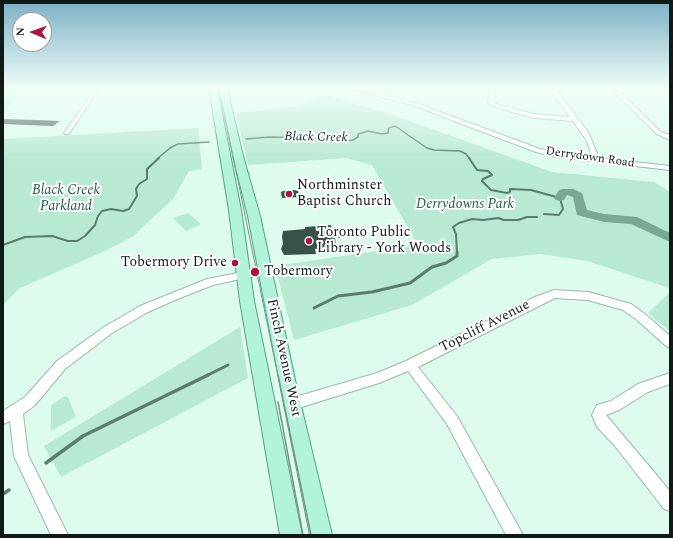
<!DOCTYPE html>
<html>
<head>
<meta charset="utf-8">
<style>
  body { margin:0 }
  #map { position:relative; width:673px; height:538px; overflow:hidden; background:#ddfced; font-family:Spectral,serif }
  canvas { display:block }
  .frame { position:absolute; inset:0; border:4px solid #0f1a15; pointer-events:none }
  .north { position:absolute; left:12px; top:12px; width:40px; height:40px; box-sizing:border-box; background:#fff; border:1px solid #9fa3a1; border-radius:50%; rotate:272deg; font-size:11px; font-weight:700; line-height:16px; text-align:center; color:#0f1a15 }
  .north::after { content:''; display:block; margin:auto; width:14px; height:18px; background:#aa133b; clip-path:polygon(50% 0,100% 100%,50% 72%,0 100%) }
</style>
</head>
<body>
<div id="map">
<canvas width="673" height="538"></canvas>
<div class="frame"></div>
<div class="north">N</div>
</div>
<script>
const ctx = document.querySelector('canvas').getContext('2d');
ctx.lineJoin = 'round';
function paint(path, color) { ctx.fillStyle = color; ctx.fill(path, 'evenodd'); }
const shape = rows => new Path2D(rows.map(r => 'M' + r).join(''));
function stroke(path, color, width, dash) { ctx.strokeStyle = color; ctx.lineWidth = width; ctx.lineCap = dash ? 'butt' : 'round'; ctx.setLineDash(dash || []); ctx.stroke(path); }
function label(font, color, halo, rows, align = 'center') {
  ctx.font = font + ' Spectral,serif'; ctx.lineWidth = 4; ctx.setLineDash([]); ctx.textBaseline = 'middle'; ctx.strokeStyle = halo; ctx.fillStyle = color; for (const [text, x, y, turn = 0] of rows) {
    ctx.save(); ctx.translate(x, y); ctx.rotate((+turn || 0) * Math.PI / 180); ctx.textAlign = isNaN(turn) ? turn : align; if (halo) ctx.strokeText(text, 0, 0); ctx.fillText(text, 0, 0); ctx.restore();
  }
}
paint(shape([
  [3,88,21,88,3,115],
  [323,94,390,114,552,172,654,182,670,192,670,288,587,261,541,254,492,259,412,305,294,340,275,266,418,245,372,165,346,158,248,165,236,113,299,106],
  [198,128,202,169,189,171,173,199,132,237,105,251,20,288,3,305,3,139],
  [188,213,201,224,186,231,173,218],
  [670,292,670,332,648,313],
  [240,327,248,378,61,477,44,446],
  [65,396,68,397,76,417,51,431,51,405]
]), '#b8e9d2');
stroke(shape([
  [246,139,269,137,324,138,345,141,353,140,358,137,358,134,368,131,382,134,388,133,389,128,395,126,427,148,434,150,460,151,466,154,470,159],
  [157,159,170,148,178,144,209,142]
]), '#587e6d', 1.5);
stroke(shape([
  [469,158,477,170,488,171,492,175,483,179,482,181,491,190,507,193,510,192,510,189,531,190,560,198,563,209,559,215,544,214],
  [3,245,25,237,52,236,68,241,77,241,85,236,95,225,98,216,102,211,111,209,123,211,129,209,137,196,136,189,139,184,147,179,147,169,159,158],
  [457,253,456,234,453,227,459,223,472,219,483,220,498,218,504,220,518,220,527,217,537,217]
]), '#587e6d', 2);
stroke(shape([
  [314,308,338,296,372,292,410,283,432,267,446,263,457,256,457,252],
  [206,376,228,365]
]), '#587e6d', 3);
stroke(shape([
  [46,463,83,436,208,375],
  [3,494,9,490]
]), '#587e6d', 3.5);
paint(shape([
  [563,189,573,189,582,193,587,210,604,214,637,217,670,233,670,242,631,224,604,222,577,215,573,197,567,195,564,200,560,201,556,200,554,198,559,190,563,189]
]), '#78a993');
paint(shape([
  [3,119,37,120,60,121,53,126,3,124],
  [298,190,299,197,282,198,281,192,283,191],
  [331,225,332,229,338,229,340,238,335,238,336,246,315,249,316,254,284,255,281,249,283,244,282,237,283,231,305,229,305,227]
]), '#375246');
const minor = shape([
  [96,88,102,88,93,98,69,134,65,134,64,133,96,88],
  [349,88,359,88,416,103,540,149,592,157,587,141,573,121,534,118,492,106,487,102,489,99,489,88,495,88,495,99,493,102,496,104,534,114,570,117,549,88,555,88,588,132,599,158,670,166,670,170,557,157,536,152,412,105,349,88],
  [610,88,616,88,661,132,670,135,670,140,657,134,610,88],
  [664,88,670,88,670,94,668,93,664,88],
  [264,268,268,269,269,271,268,273,213,285,175,300,148,312,112,333,65,369,35,405,23,414,28,455,68,535,51,535,14,456,10,421,3,424,3,411,25,397,57,361,104,327,140,306,207,279,264,268],
  [554,290,588,292,631,304,645,314,670,336,670,348,666,346,637,320,623,310,588,300,555,298,418,367,457,416,523,535,506,535,447,424,408,371,379,383,292,410,287,408,285,404,287,400,292,398,377,373,406,361,535,297,554,290],
  [670,373,670,384,648,392,619,410,606,415,670,491,670,511,664,509,615,446,597,427,592,415,597,405,611,401,638,384,670,373]
]);
const major = shape([
  [209,88,217,88,241,210,254,301,302,535,280,535,240,301,229,210,209,88],
  [219,88,227,88,243,156,260,216,297,389,332,535,310,535,281,389,248,216,233,156,219,88]
]);
stroke(minor, '#9bb8aa', 2);
stroke(major, '#56a384', 2);
paint(minor, '#fff');
paint(major, '#b1f4d9');
stroke(shape([
  [219,88,278,376]
]), '#7d9389', 1);
stroke(shape([
  [278,375,311,535],
  [278,402,303,535]
]), '#7d9389', 1.5);
const sky = ctx.createLinearGradient(0, 0, 0, 164);
sky.addColorStop(0, '#7bb0c6');
sky.addColorStop(0.54, '#f0fef7');
sky.addColorStop(1, '#f0fef700');
ctx.fillStyle = sky;
ctx.fillRect(0, 0, 673, 164);
for (const [x, y, r, color] of [
  [289,194,4,"#aa133b"],
  [309,241,4,"#aa133b"],
  [235,263,4,"#aa133b"],
  [255,272,5,"#aa133b"]
]) { const dot = new Path2D(); dot.arc(x, y, r, 0, 2 * Math.PI); ctx.fillStyle = color; ctx.fill(dot); stroke(dot, '#fff', 1.5); }
label('12px', '#0f1a15', '#fff', [
  ["Derrydown Road",590,158,8]
]);
label('italic 13px', '#053122', '#fff', [
  ["Black Creek",316,138,1]
]);
label('14px', '#0f1a15', '#fff', [
  ["Northminster",297,186],
  ["Baptist Church",297,202],
  ["Toronto Public",317,233],
  ["Library - York Woods",317,249],
  ["Tobermory Drive",227,263,"right"],
  ["Tobermory",264,272]
], 'left');
label('italic 14px', '#1e5b44', '#fff', [
  ["Black Creek",66,191],
  ["Parkland",66,207],
  ["Derrydowns Park",465,205]
]);
label('14px', '#0f1a15', '#fff', [
  ["Topcliff Avenue",485,327,-27],
  ["Finch Avenue West",283,358,78]
]);
</script>
</body>
</html>
